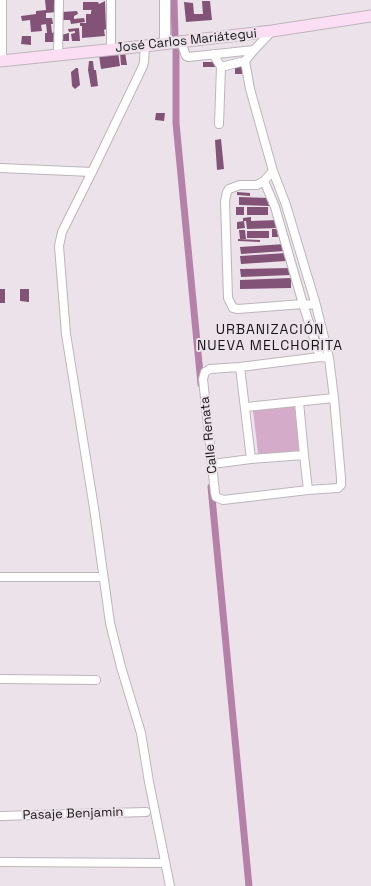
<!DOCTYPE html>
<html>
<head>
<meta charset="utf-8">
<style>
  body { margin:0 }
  canvas { display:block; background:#ece3ea }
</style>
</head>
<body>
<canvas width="371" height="886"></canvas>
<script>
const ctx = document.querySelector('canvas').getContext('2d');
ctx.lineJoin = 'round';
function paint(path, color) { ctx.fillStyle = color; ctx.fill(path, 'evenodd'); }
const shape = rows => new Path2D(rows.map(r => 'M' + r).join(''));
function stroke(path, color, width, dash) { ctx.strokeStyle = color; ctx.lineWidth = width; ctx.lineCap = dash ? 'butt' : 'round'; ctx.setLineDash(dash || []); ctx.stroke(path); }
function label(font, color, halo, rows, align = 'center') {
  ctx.font = font + ' "Space Grotesk",sans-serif'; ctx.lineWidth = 4; ctx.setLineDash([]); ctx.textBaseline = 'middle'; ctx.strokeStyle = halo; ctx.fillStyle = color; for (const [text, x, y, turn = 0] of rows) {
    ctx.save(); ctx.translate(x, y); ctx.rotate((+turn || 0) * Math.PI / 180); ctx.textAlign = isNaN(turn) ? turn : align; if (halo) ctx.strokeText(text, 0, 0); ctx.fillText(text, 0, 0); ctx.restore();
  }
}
paint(shape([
  [300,403,305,451,261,456,258,453,253,410,255,407]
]), '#d4acc9');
stroke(shape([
  [174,0,175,36],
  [176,49,176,123,201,384],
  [211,487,249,886]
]), '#b681a8', 7);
paint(shape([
  [45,0,54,0,54,5,57,6,57,12,46,13,46,18,52,18,53,24,51,24,52,33,54,32,54,42,45,42,45,33,47,33,46,24,41,25,42,31,31,32,30,20,22,21,21,16,36,14,36,11,46,10],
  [105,1,106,29,104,30,105,36,82,38,82,26,80,26,80,23,86,23,86,14,91,14,91,11,92,10,83,10,83,2,98,2,99,4],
  [202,1,210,1,212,20,186,22,184,2,193,3,194,14,203,14],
  [77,11,78,14,74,16,74,19,84,18,85,22,71,24,70,20,62,20,62,12],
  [79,28,80,41,72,41,71,34,75,33,75,31,69,32,68,29],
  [69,33,69,41,61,41,61,35],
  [22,36,31,36,31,45,21,44],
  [118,52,120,66,101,69,99,55],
  [120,52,125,52,127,65,121,65],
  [89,61,93,61,94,70,96,70,98,86,91,87,88,70],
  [203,62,214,62,215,67,203,67],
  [235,67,242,67,242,74,235,74],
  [76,68,78,68,80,85,75,89,72,86,71,72],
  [156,113,165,113,164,121,155,120],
  [221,139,224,169,217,170,215,140],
  [237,192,250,193,250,196,237,195],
  [239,197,270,198,270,206,239,205],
  [236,207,244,207,244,215,236,215],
  [247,207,268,207,268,215,247,215],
  [251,217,251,221,278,220,278,228,247,229,246,221,243,221,243,218],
  [244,221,245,228,237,229,237,222],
  [272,229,277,229,278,237,272,237],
  [239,230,245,230,246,239,240,239],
  [247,231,269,231,269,238,247,238],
  [238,239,260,240,260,242,238,241],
  [285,244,285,251,241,254,240,247],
  [286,253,286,261,241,264,240,256],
  [291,268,291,275,241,277,240,269],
  [291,278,291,288,240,289,240,280],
  [0,289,5,289,5,303,0,303],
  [20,289,29,289,29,302,20,301]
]), '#835277');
const minor = shape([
  [2,0,2,61],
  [111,0,111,50],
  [272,31,254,50,245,61,250,89,273,171,286,205,316,305,329,358,334,398,341,478,341,485,338,488,308,490,223,500,216,497,215,493,203,379,205,372,210,369,240,367,320,357,329,358],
  [181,42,186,56,188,57,254,50],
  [145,46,144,62,143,66,92,172,62,232,59,246,66,334,94,508,110,623,121,667,141,733,149,782,170,886],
  [213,54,221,67,219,124],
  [58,55,59,0],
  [221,67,245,61],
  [0,168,92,172],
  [273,171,264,181,257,185,240,185,229,189,227,192,225,201,228,298,233,308,238,309,303,304,316,305],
  [264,181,275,207,303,304,320,357],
  [240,367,251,459],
  [299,402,304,455,308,490],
  [246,407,334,398],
  [212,464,251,459,304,455],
  [0,577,103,577],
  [0,679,96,680],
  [0,816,146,812],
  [0,862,165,863]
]);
const tertiary = shape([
  [165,44,165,0]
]);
const secondary = shape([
  [0,61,145,46,272,31,371,16]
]);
stroke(minor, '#bdb5bb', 10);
stroke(tertiary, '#bdb5bb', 12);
stroke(secondary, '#bdb5bb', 13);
stroke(minor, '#fff', 8);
stroke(tertiary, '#fff', 10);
stroke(secondary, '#fcdef4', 11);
label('13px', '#181517', '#ece3ea', [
  ["José Carlos Mariátegui",186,41,-6],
  ["Calle Renata",209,435,-96],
  ["Pasaje Benjamin",73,814,-2]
]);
ctx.letterSpacing = '1px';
label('14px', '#181517', '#ece3ea', [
  ["URBANIZACIÓN",270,330],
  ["NUEVA MELCHORITA",270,346]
]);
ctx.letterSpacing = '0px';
</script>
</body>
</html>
